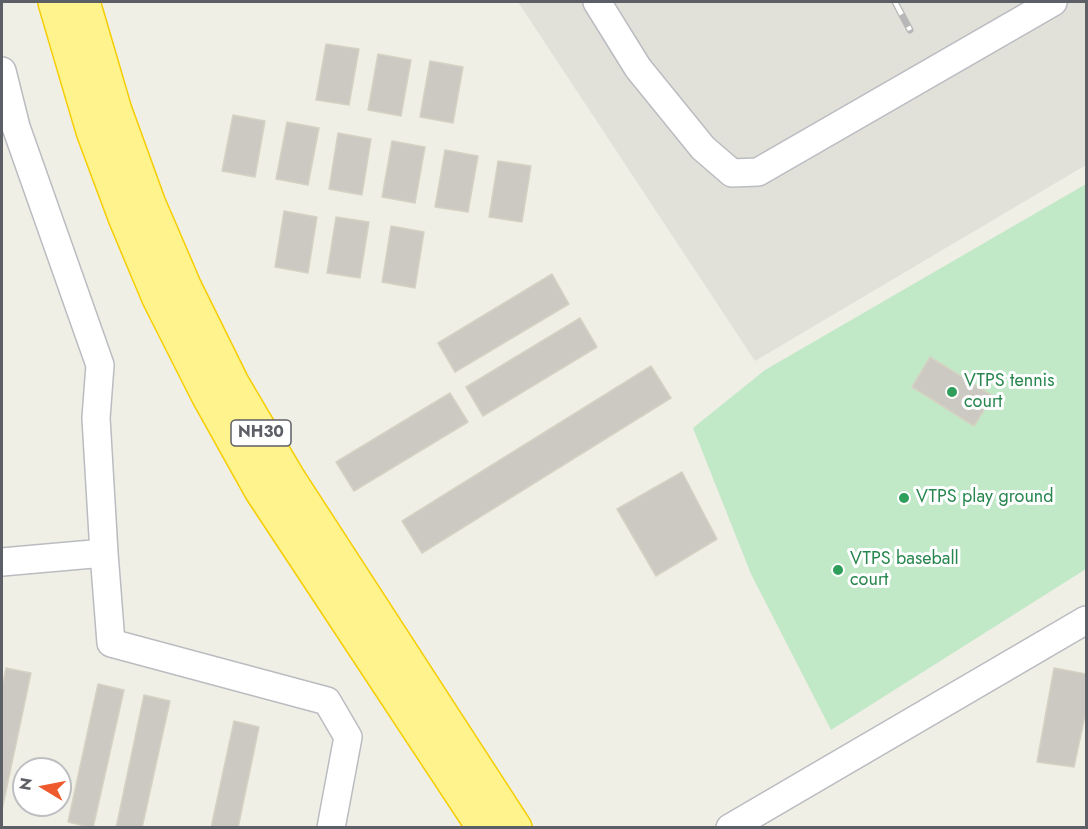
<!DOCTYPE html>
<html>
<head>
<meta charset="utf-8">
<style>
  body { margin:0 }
  #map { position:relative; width:1088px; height:829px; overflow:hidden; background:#f0efe5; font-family:Jost,sans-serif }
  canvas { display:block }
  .frame { position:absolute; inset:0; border:3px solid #5d5f66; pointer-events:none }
  .north { position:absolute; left:12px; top:757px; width:60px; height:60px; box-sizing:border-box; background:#fff; border:2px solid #bebfc2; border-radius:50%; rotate:280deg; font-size:16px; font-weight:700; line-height:24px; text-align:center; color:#5d5f66 }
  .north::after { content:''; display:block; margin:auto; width:21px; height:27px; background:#ee592d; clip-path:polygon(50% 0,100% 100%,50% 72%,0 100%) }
</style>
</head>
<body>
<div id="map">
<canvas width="1088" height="829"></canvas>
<div class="frame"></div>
<div class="north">N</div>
</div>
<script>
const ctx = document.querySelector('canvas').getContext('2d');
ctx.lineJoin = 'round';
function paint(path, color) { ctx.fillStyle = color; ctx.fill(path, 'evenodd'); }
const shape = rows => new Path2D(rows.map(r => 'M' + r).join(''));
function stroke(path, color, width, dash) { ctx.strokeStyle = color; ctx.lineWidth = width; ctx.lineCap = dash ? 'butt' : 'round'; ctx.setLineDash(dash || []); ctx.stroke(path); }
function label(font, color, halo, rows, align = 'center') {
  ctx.font = font + ' Jost,sans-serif'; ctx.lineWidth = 6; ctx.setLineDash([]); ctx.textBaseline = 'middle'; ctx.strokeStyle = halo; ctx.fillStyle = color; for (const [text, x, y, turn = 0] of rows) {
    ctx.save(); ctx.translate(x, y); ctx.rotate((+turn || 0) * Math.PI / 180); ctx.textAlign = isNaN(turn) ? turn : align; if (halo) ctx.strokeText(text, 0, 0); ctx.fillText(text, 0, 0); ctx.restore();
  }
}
paint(shape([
  [518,2,1086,2,1086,165,755,361]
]), '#e1e0d9');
paint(shape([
  [1086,184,1086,569,831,730,751,574,693,428,765,370]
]), '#c1e8c7');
const building = shape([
  [326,44,359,49,349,105,316,100,326,44],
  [378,54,411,60,401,116,368,110,378,54],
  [430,61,463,67,453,123,420,117,430,61],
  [233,115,265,121,255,177,222,171,233,115],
  [287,122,319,128,308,185,276,179,287,122],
  [338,133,371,139,362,195,329,189,338,133],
  [392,141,425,147,415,203,382,197,392,141],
  [445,150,478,156,468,212,435,207,445,150],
  [498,161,531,166,522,222,489,217,498,161],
  [284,211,317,217,308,273,275,267,284,211],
  [336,217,369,222,360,278,327,273,336,217],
  [391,226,424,232,415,288,382,282,391,226],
  [552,274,569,304,455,372,438,343,552,274],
  [580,318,597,347,483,416,466,387,580,318],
  [930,357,993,396,974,426,912,387,930,357],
  [651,366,671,398,422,553,402,521,651,366],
  [450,393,468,422,354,491,336,462,450,393],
  [682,472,717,539,656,576,617,509,682,472],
  [6,668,31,673,2,810,2,688,6,668],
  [1054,668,1086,674,1086,711,1074,767,1037,762,1054,668],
  [98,684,124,690,93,828,68,822,98,684],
  [144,695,170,701,142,828,116,828,144,695],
  [234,721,259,727,238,828,211,828,234,721]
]);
paint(building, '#cbc9c2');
stroke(building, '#d5d2c3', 1.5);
const minor = shape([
  [597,2,638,68,703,148,732,173,758,172,1053,2],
  [2,71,16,127,100,365,96,418,104,553],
  [2,562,104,553,111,643,327,701,348,737,331,828],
  [730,828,1086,620]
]);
const highway = shape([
  [55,2,93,131,125,217,159,298,208,395,261,490,484,828],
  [83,2,115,111,148,202,185,288,233,385,288,478,515,828]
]);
stroke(minor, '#babcc1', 30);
stroke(highway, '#f5cd00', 36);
stroke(minor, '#fff', 27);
stroke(highway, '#fff38d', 33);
const rail = shape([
  [895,2,910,30]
]);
stroke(rail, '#b8b8b9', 7);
stroke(rail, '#fff', 4.5, [14]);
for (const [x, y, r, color] of [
  [952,392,6,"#2e9e5b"],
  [904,498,6,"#2e9e5b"],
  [838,570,6,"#2e9e5b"]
]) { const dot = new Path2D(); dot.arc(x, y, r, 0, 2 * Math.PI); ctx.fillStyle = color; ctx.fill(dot); stroke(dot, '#fff', 2); }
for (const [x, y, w] of [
  [261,433,60]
]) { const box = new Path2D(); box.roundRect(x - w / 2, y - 13, w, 26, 4.5); ctx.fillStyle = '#fff'; ctx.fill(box); stroke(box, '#5d5f66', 1.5); }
label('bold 16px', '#5d5f66', null, [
  ["NH30",261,433]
]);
label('18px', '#27864d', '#fff', [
  ["VTPS tennis",964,382],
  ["court",964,403],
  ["VTPS play ground",916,498],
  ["VTPS baseball",850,560],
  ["court",850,581]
], 'left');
</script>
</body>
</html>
